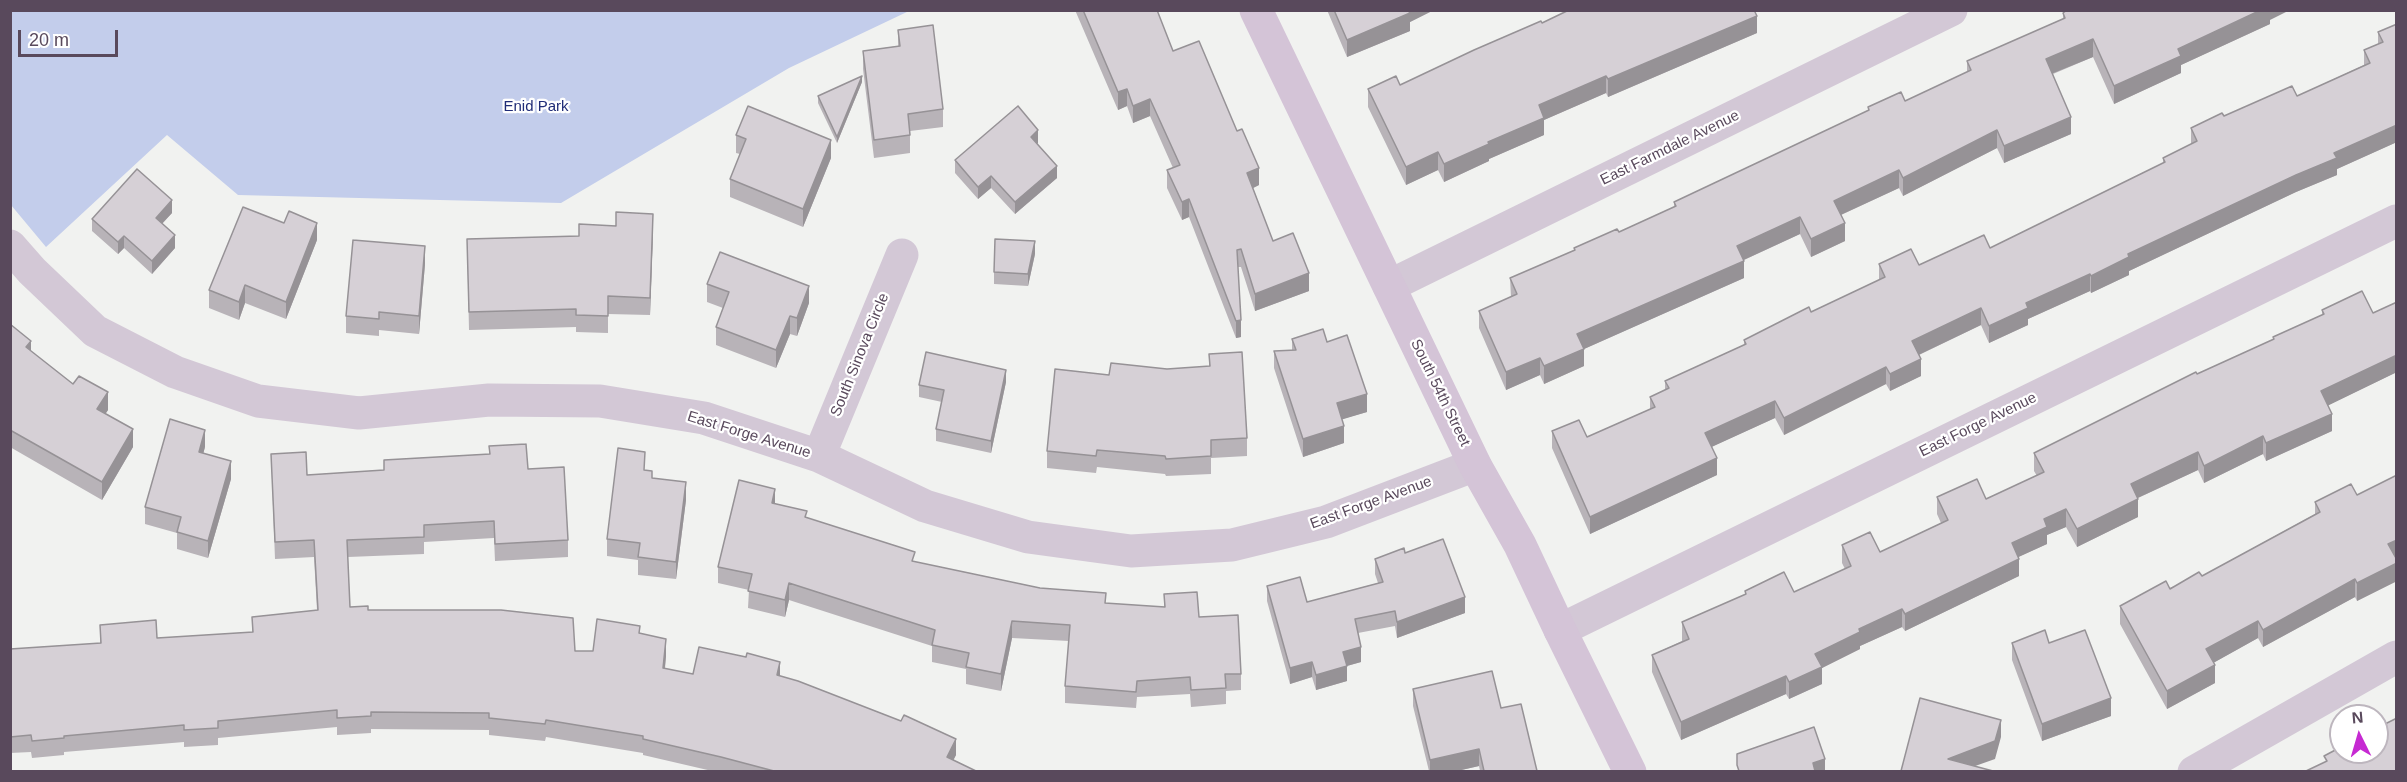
<!DOCTYPE html>
<html>
<head>
<meta charset="utf-8">
<style>
  body { margin:0 }
  #map { position:relative; width:2407px; height:782px; overflow:hidden; background:#f1f2f0; font-family:Arial,sans-serif }
  canvas { display:block }
  .frame { position:absolute; inset:0; border:12px solid #59495c; pointer-events:none }
  .north { position:absolute; left:2329px; top:704px; width:60px; height:60px; box-sizing:border-box; background:#fff; border:2px solid #bdb6be; border-radius:50%; rotate:355deg; font-size:16px; font-weight:700; line-height:24px; text-align:center; color:#59495c }
  .north::after { content:''; display:block; margin:auto; width:21px; height:27px; background:#c62ad2; clip-path:polygon(50% 0,100% 100%,50% 72%,0 100%) }
  .scale { position:absolute; left:18px; top:30px; width:100px; height:27px; box-sizing:border-box; border:3px solid #59495c; border-top:0; padding-left:8px; font-size:18px; line-height:21px; white-space:nowrap; color:#59495c; -webkit-text-stroke:4px #fff; paint-order:stroke }
</style>
</head>
<body>
<div id="map">
<canvas width="2407" height="782"></canvas>
<div class="frame"></div>
<div class="north">N</div>
<div class="scale">20 m</div>
</div>
<script>
const ctx = document.querySelector('canvas').getContext('2d');
ctx.lineJoin = 'round';
function paint(path, color) { ctx.fillStyle = color; ctx.fill(path, 'evenodd'); }
const shape = rows => new Path2D(rows.map(r => 'M' + r).join(''));
function stroke(path, color, width, dash) { ctx.strokeStyle = color; ctx.lineWidth = width; ctx.lineCap = dash ? 'butt' : 'round'; ctx.setLineDash(dash || []); ctx.stroke(path); }
function label(font, color, halo, rows, align = 'center') {
  ctx.font = font + ' Arial,sans-serif'; ctx.lineWidth = 4.5; ctx.setLineDash([]); ctx.textBaseline = 'middle'; ctx.strokeStyle = halo; ctx.fillStyle = color; for (const [text, x, y, turn = 0] of rows) {
    ctx.save(); ctx.translate(x, y); ctx.rotate((+turn || 0) * Math.PI / 180); ctx.textAlign = isNaN(turn) ? turn : align; if (halo) ctx.strokeText(text, 0, 0); ctx.fillText(text, 0, 0); ctx.restore();
  }
}
paint(shape([
  [10,11,11,10,909,11,789,68,561,203,238,195,167,135,46,247,11,205]
]), '#c3cdeb');
stroke(shape([
  [10,246,32,271,95,331,175,372,258,401,359,413,489,400,600,401,704,418,819,456,925,506,1028,537,1131,551,1232,545,1326,522,1475,465],
  [1389,286,1951,10],
  [819,456,902,255],
  [1560,630,2396,221],
  [2194,772,2396,657]
]), '#d3c8d6', 33);
stroke(shape([
  [1256,10,1475,465,1520,545,1560,630,1630,772]
]), '#d4c4d7', 33);
paint(shape([
  [1075,10,1157,10,1173,51,1259,185,1253,188,1273,241,1309,291,1255,311,1241,267,1238,267,1241,337,1236,338,1189,217,1182,220,1167,188,1167,170,1173,168,1150,116,1133,123,1127,106,1118,110],
  [1327,10,1434,10,1410,22,1410,31,1347,57],
  [1755,12,1757,33,1608,97,1606,93,1544,120,1544,135,1489,159,1489,161,1444,182,1438,170,1406,185,1368,107,1368,89,1400,85,1542,23],
  [2063,13,2270,20,2270,24,2181,65,2181,73,2114,104,2093,57,2053,74,2071,134,2004,163,1997,148,1903,196,1899,188,1841,215,1845,241,1811,257,1800,234,1744,260,1744,278,1584,349,1584,366,1544,384,1540,375,1506,390,1479,328,1479,311,1511,297,1510,278,1574,251,1574,248,1619,232,1674,207,1674,202,1868,111,1868,107,1905,101,1967,72,1967,61,2063,19],
  [2397,24,2397,142,2337,169,2337,175,2296,192,2129,271,2129,275,2091,293,2090,291,2028,319,2028,325,1989,343,1981,325,1919,355,1921,376,1890,391,1886,384,1784,435,1775,418,1711,447,1717,475,1590,534,1552,448,1552,431,1587,437,1650,409,1650,397,1665,390,1665,381,1744,345,1744,340,1811,312,1879,280,1879,264,1919,265,1990,248,2163,163,2163,158,2191,145,2191,128,2224,116,2297,96,2364,65,2364,50,2378,44,2378,32],
  [898,30,943,109,943,127,910,131,910,153,874,158,863,69,863,51,898,46],
  [862,82,837,143,818,103,818,96],
  [736,135,831,158,803,227,730,197,730,179,740,154,736,153],
  [1038,143,1037,144,1057,178,1015,214,991,188,978,199,955,173,955,160],
  [172,213,162,224,175,248,152,274,124,248,118,254,92,231,92,219],
  [653,231,650,315,608,314,608,333,576,332,576,327,469,330,467,239,579,236],
  [317,240,286,319,245,303,239,320,209,308,209,290],
  [1035,254,1028,286,994,284,994,272],
  [425,264,419,334,379,330,379,336,346,333,346,316],
  [707,284,809,303,797,336,790,334,776,368,716,345,716,327,723,308,707,302],
  [2322,310,2397,372,2328,405,2332,431,2266,461,2263,454,2204,483,2198,470,2138,498,2138,517,2077,547,2066,527,2047,535,2047,544,2018,557,2019,576,1905,631,1902,627,1860,646,1860,649,1822,668,1822,684,1789,699,1786,694,1681,740,1652,672,1652,655,1682,641,1682,622,1745,595,1745,591,1794,592,1845,569,1842,563,1842,545,1880,552,1941,523,1937,514,1937,497,1986,499,2037,476,2034,471,2034,453,2197,374,2273,340,2273,337,2322,315],
  [10,324,31,351,73,384,108,410,105,414,133,447,102,500,10,447],
  [1292,339,1367,412,1342,419,1344,443,1303,457,1274,368,1274,351,1292,350],
  [1209,354,1247,438,1247,456,1211,458,1211,474,1166,476,1165,474,1097,467,1096,473,1047,468,1047,451,1109,375,1167,369,1209,367],
  [1006,382,991,453,936,441,936,429,942,402,919,397,919,385],
  [489,446,528,469,568,540,568,557,495,561,494,538,424,542,424,554,348,557,350,607,575,651,593,651,640,633,666,656,665,669,693,674,780,676,956,755,953,760,976,771,712,771,643,755,643,753,546,737,545,741,489,735,489,730,371,729,371,733,337,735,337,727,218,738,218,745,184,747,184,742,64,752,64,755,32,758,31,752,10,753,10,649,100,643,100,625,157,638,252,632,252,617,317,610,314,557,275,559,271,454,307,475,384,470,384,460,489,454],
  [205,447,203,453,231,479,208,558,177,549,177,533,145,524,145,507],
  [645,470,652,478,686,500,676,579,638,575,638,560,607,556,607,539],
  [2357,495,2397,560,2397,581,2357,601,2355,597,2263,647,2258,638,2213,663,2215,683,2167,709,2120,624,2120,606,2202,576,2315,514,2315,502],
  [775,504,807,518,915,562,1106,603,1164,607,1164,594,1199,617,1241,674,1241,690,1226,691,1226,704,1191,707,1190,694,1137,697,1136,708,1065,703,1065,686,1069,641,1012,638,1001,691,966,684,966,669,932,662,932,646,789,600,785,617,748,608,749,590,718,583,718,567],
  [1405,553,1465,613,1397,638,1395,626,1358,633,1361,662,1347,666,1347,681,1316,690,1312,677,1290,684,1267,601,1267,586,1307,602,1378,583,1375,574,1375,559],
  [2012,643,2049,643,2111,716,2042,741,2012,660],
  [1413,689,1501,708,1537,771,1480,771,1479,766,1457,771,1429,771,1413,706]
]), '#b8b3b8');
paint(shape([
  [1407,10,1434,10,1410,22,1410,31,1347,57,1347,40],
  [2261,10,2290,10,2270,20,2270,24,2181,65,2181,73,2114,104,2114,86,2178,49],
  [1757,16,1757,33,1608,97,1608,79],
  [2093,39,2093,57,2046,76,2046,59],
  [862,76,862,82,837,143,837,137],
  [1606,76,1606,93,1544,120,1544,135,1489,159,1489,161,1444,182,1444,164,1488,142,1539,105],
  [1127,89,1127,106,1118,110,1118,92],
  [1150,99,1150,116,1133,123,1133,106],
  [2071,117,2071,134,2004,163,2004,146],
  [2397,125,2397,142,2337,169,2337,175,2296,192,2129,271,2129,275,2091,293,2091,276,2128,254,2334,153],
  [1038,130,1038,143,1031,149,1031,137],
  [1997,130,1997,148,1903,196,1903,178],
  [831,140,831,158,803,227,803,209],
  [1438,152,1438,170,1406,185,1406,167],
  [1057,166,1057,178,1015,214,1015,202],
  [1259,168,1259,185,1247,191,1247,173],
  [1899,170,1899,188,1834,218,1834,201],
  [991,176,991,188,978,199,978,187],
  [1189,199,1189,217,1182,220,1182,202],
  [172,200,172,213,156,230,156,218],
  [653,214,653,231,650,315,650,298],
  [1800,217,1800,234,1737,263,1737,246],
  [317,223,317,240,286,319,286,302],
  [1845,223,1845,241,1811,257,1811,239],
  [175,235,175,248,152,274,152,261],
  [124,236,124,248,118,254,118,242],
  [1035,241,1035,254,1028,286,1028,274],
  [425,246,425,264,419,334,419,316],
  [1744,261,1744,278,1584,349,1584,366,1544,384,1544,366,1577,334],
  [1309,273,1309,291,1255,311,1255,294],
  [2090,274,2090,291,2028,319,2028,325,1989,343,1989,326,2026,303],
  [245,285,245,303,239,320,239,302],
  [809,286,809,303,797,336,797,318],
  [1981,308,1981,325,1912,358,1912,341],
  [790,316,790,334,776,368,776,350],
  [1241,320,1241,337,1236,338,1236,321],
  [31,341,31,358,26,347],
  [2397,355,2397,372,2321,409,2321,391],
  [1540,358,1540,375,1506,390,1506,372],
  [1921,359,1921,376,1890,391,1890,374],
  [1886,367,1886,384,1784,435,1784,418],
  [1006,370,1006,382,991,453,991,441],
  [108,392,108,410,97,427,97,409],
  [1367,394,1367,412,1337,421,1337,403],
  [1775,401,1775,418,1705,450,1705,433],
  [2332,414,2332,431,2266,461,2266,443],
  [1344,426,1344,443,1303,457,1303,439],
  [133,429,133,447,102,500,102,482],
  [205,430,205,447,199,470,199,452],
  [2263,436,2263,454,2204,483,2204,466],
  [2198,452,2198,470,2131,501,2131,484],
  [1717,458,1717,475,1590,534,1590,517],
  [231,461,231,479,208,558,208,541],
  [686,482,686,500,676,579,676,562],
  [775,489,775,506,772,503],
  [2138,499,2138,517,2077,547,2077,529],
  [2066,509,2066,527,2047,535,2047,544,2012,560,2012,543,2044,519],
  [2397,540,2397,557,2388,561,2388,544],
  [2019,559,2019,576,1905,631,1905,614],
  [2397,563,2397,581,2357,601,2357,583],
  [2355,579,2355,597,2263,647,2263,630],
  [789,583,789,600,785,617,785,600],
  [1465,597,1465,613,1397,638,1397,622],
  [1902,609,1902,627,1860,646,1860,649,1822,668,1822,684,1789,699,1789,682,1815,654,1859,629],
  [1012,621,1012,638,1001,691,1001,674],
  [2258,621,2258,638,2206,667,2206,649],
  [666,639,666,656,663,685,663,668],
  [1361,647,1361,662,1343,667,1343,652],
  [780,662,780,679,777,675],
  [1312,662,1312,677,1290,684,1290,668],
  [2215,665,2215,683,2167,709,2167,691],
  [1347,666,1347,681,1316,690,1316,675],
  [1786,676,1786,694,1681,740,1681,722],
  [2111,698,2111,716,2042,741,2042,724],
  [2001,720,2001,737,1995,759,1961,771,1948,759],
  [956,739,956,755,948,771,947,757],
  [1479,749,1479,766,1457,771,1430,771,1430,760],
  [1825,759,1825,771,1813,771,1813,763]
]), '#969296');
const building = shape([
  [1083,10,1157,10,1173,51,1199,41,1237,131,1242,129,1259,168,1247,173,1273,241,1293,233,1309,273,1255,294,1241,249,1237,250,1241,320,1236,321,1189,199,1182,202,1167,170,1180,165,1150,99,1133,106,1127,89,1118,92,1083,10],
  [1334,10,1408,10,1410,13,1347,40,1334,10],
  [1569,10,1754,10,1757,16,1608,79,1606,76,1539,105,1544,118,1488,142,1489,144,1444,164,1438,152,1406,167,1368,89,1396,76,1400,85,1474,50,1541,21,1542,23,1569,10],
  [2067,10,2261,10,2178,49,2181,56,2114,86,2093,39,2046,59,2071,117,2004,146,1997,130,1903,178,1899,170,1834,201,1845,223,1811,239,1800,217,1737,246,1744,261,1577,334,1584,349,1544,366,1540,358,1506,372,1479,311,1517,294,1510,278,1575,250,1574,248,1617,229,1619,232,1676,206,1674,202,1869,110,1868,107,1901,92,1905,101,1971,70,1967,61,2065,18,2063,13,2067,10],
  [2397,24,2397,125,2334,153,2337,158,2296,175,2128,254,2129,257,2091,276,2090,274,2026,303,2028,308,1989,326,1981,308,1912,341,1921,359,1890,374,1886,367,1784,418,1775,401,1705,433,1717,458,1590,517,1552,431,1579,420,1587,437,1655,407,1650,397,1669,388,1665,381,1746,344,1744,340,1809,307,1811,312,1885,277,1879,264,1911,249,1919,265,1984,235,1990,248,2165,162,2163,158,2197,141,2191,128,2222,113,2224,116,2292,86,2297,96,2370,63,2364,50,2383,42,2378,32,2397,24],
  [933,25,943,109,908,114,910,135,874,140,863,51,900,46,898,30,933,25],
  [862,76,837,137,818,96,862,76],
  [748,106,831,140,803,209,730,179,746,139,736,135,748,106],
  [1018,106,1038,130,1031,137,1057,166,1015,202,991,176,978,187,955,160,1018,106],
  [137,169,172,200,156,218,175,235,152,261,124,236,118,242,92,219,137,169],
  [243,207,284,223,289,211,317,223,286,302,245,285,239,302,209,290,243,207],
  [616,212,653,214,650,298,608,296,608,316,576,315,576,309,469,312,467,239,579,236,579,224,616,226,616,212],
  [995,239,1035,241,1028,274,994,272,995,239],
  [353,240,425,246,419,316,379,312,379,319,346,316,353,240],
  [720,252,809,286,797,318,790,316,776,350,716,327,729,292,707,284,720,252],
  [2362,291,2373,313,2397,302,2397,355,2321,391,2332,414,2266,443,2263,436,2204,466,2198,452,2131,484,2138,499,2077,529,2066,509,2044,519,2047,527,2012,543,2019,559,1905,614,1902,609,1859,629,1860,632,1815,654,1822,667,1789,682,1786,676,1681,722,1652,655,1689,639,1682,622,1746,594,1745,591,1784,572,1794,592,1851,566,1842,545,1870,532,1880,552,1948,520,1937,497,1977,479,1986,499,2044,472,2034,453,2196,372,2197,374,2274,339,2273,337,2324,314,2322,310,2362,291],
  [10,324,31,341,26,347,73,384,79,376,108,392,97,409,133,429,102,482,10,430,10,324],
  [1323,329,1327,342,1347,335,1367,394,1337,403,1344,426,1303,439,1274,351,1296,350,1292,339,1323,329],
  [926,352,1006,370,991,441,936,429,944,390,919,385,926,352],
  [1242,352,1247,438,1211,440,1211,456,1166,459,1165,456,1097,450,1096,456,1047,451,1055,369,1109,375,1111,363,1167,369,1210,366,1209,354,1242,352],
  [170,419,205,430,199,452,231,461,208,541,177,532,181,517,145,507,170,419],
  [526,444,528,469,564,467,568,540,495,544,494,521,424,525,424,537,347,540,350,607,368,606,368,610,501,610,573,618,575,651,593,651,597,619,640,626,639,633,666,639,663,668,693,674,699,647,746,657,747,653,780,662,777,675,798,681,901,721,904,715,956,739,947,757,976,771,774,771,721,757,643,739,643,736,546,720,545,724,489,718,489,713,371,712,371,716,337,718,337,710,218,721,218,728,184,730,184,725,64,736,64,738,32,741,31,735,10,737,10,649,101,643,100,625,156,620,157,638,253,632,252,617,318,610,314,540,275,542,271,454,306,452,307,475,384,470,384,460,490,454,489,446,526,444],
  [618,448,645,452,644,470,652,471,652,478,686,482,676,562,638,557,640,543,607,539,618,448],
  [2397,475,2397,540,2388,544,2397,560,2397,563,2357,583,2355,579,2263,630,2258,621,2206,649,2215,665,2167,691,2120,606,2166,581,2170,589,2199,572,2202,576,2320,512,2315,502,2351,484,2357,495,2397,475],
  [739,480,775,489,772,503,807,511,805,517,915,552,912,561,1040,588,1106,593,1105,603,1165,607,1164,594,1197,592,1199,617,1238,615,1241,674,1225,674,1226,688,1191,690,1190,677,1137,681,1136,692,1065,686,1070,625,1012,621,1001,674,966,667,969,653,932,645,935,630,789,583,785,600,748,591,752,574,718,567,739,480],
  [1443,539,1465,597,1397,622,1395,611,1355,619,1361,647,1343,652,1347,666,1316,675,1312,662,1290,668,1267,586,1300,577,1307,602,1383,582,1375,559,1404,548,1405,553,1443,539],
  [2045,630,2049,643,2085,630,2111,698,2042,724,2012,643,2045,630],
  [1492,671,1501,708,1521,704,1537,771,1484,771,1479,749,1430,760,1413,689,1492,671],
  [1920,698,2001,720,1995,741,1948,759,1993,771,1901,771,1920,698],
  [2397,718,2397,771,2306,771,2327,761,2324,756,2341,747,2341,752,2377,752,2377,728,2397,718],
  [1814,727,1825,759,1813,763,1815,771,1739,771,1737,765,1737,754,1814,727]
]);
paint(building, '#d6d0d6');
stroke(building, '#969296', 1.5);
label('15px', '#202c77', '#fff', [
  ["Enid Park",536,107]
]);
label('15px', '#59495c', '#fff', [
  ["East Farmdale Avenue",1670,148,-26],
  ["South Sinova Circle",860,355,-68],
  ["South 54th Street",1440,393,64],
  ["East Forge Avenue",1978,425,-26],
  ["East Forge Avenue",749,435,17],
  ["East Forge Avenue",1371,503,-20]
]);
</script>
</body>
</html>
